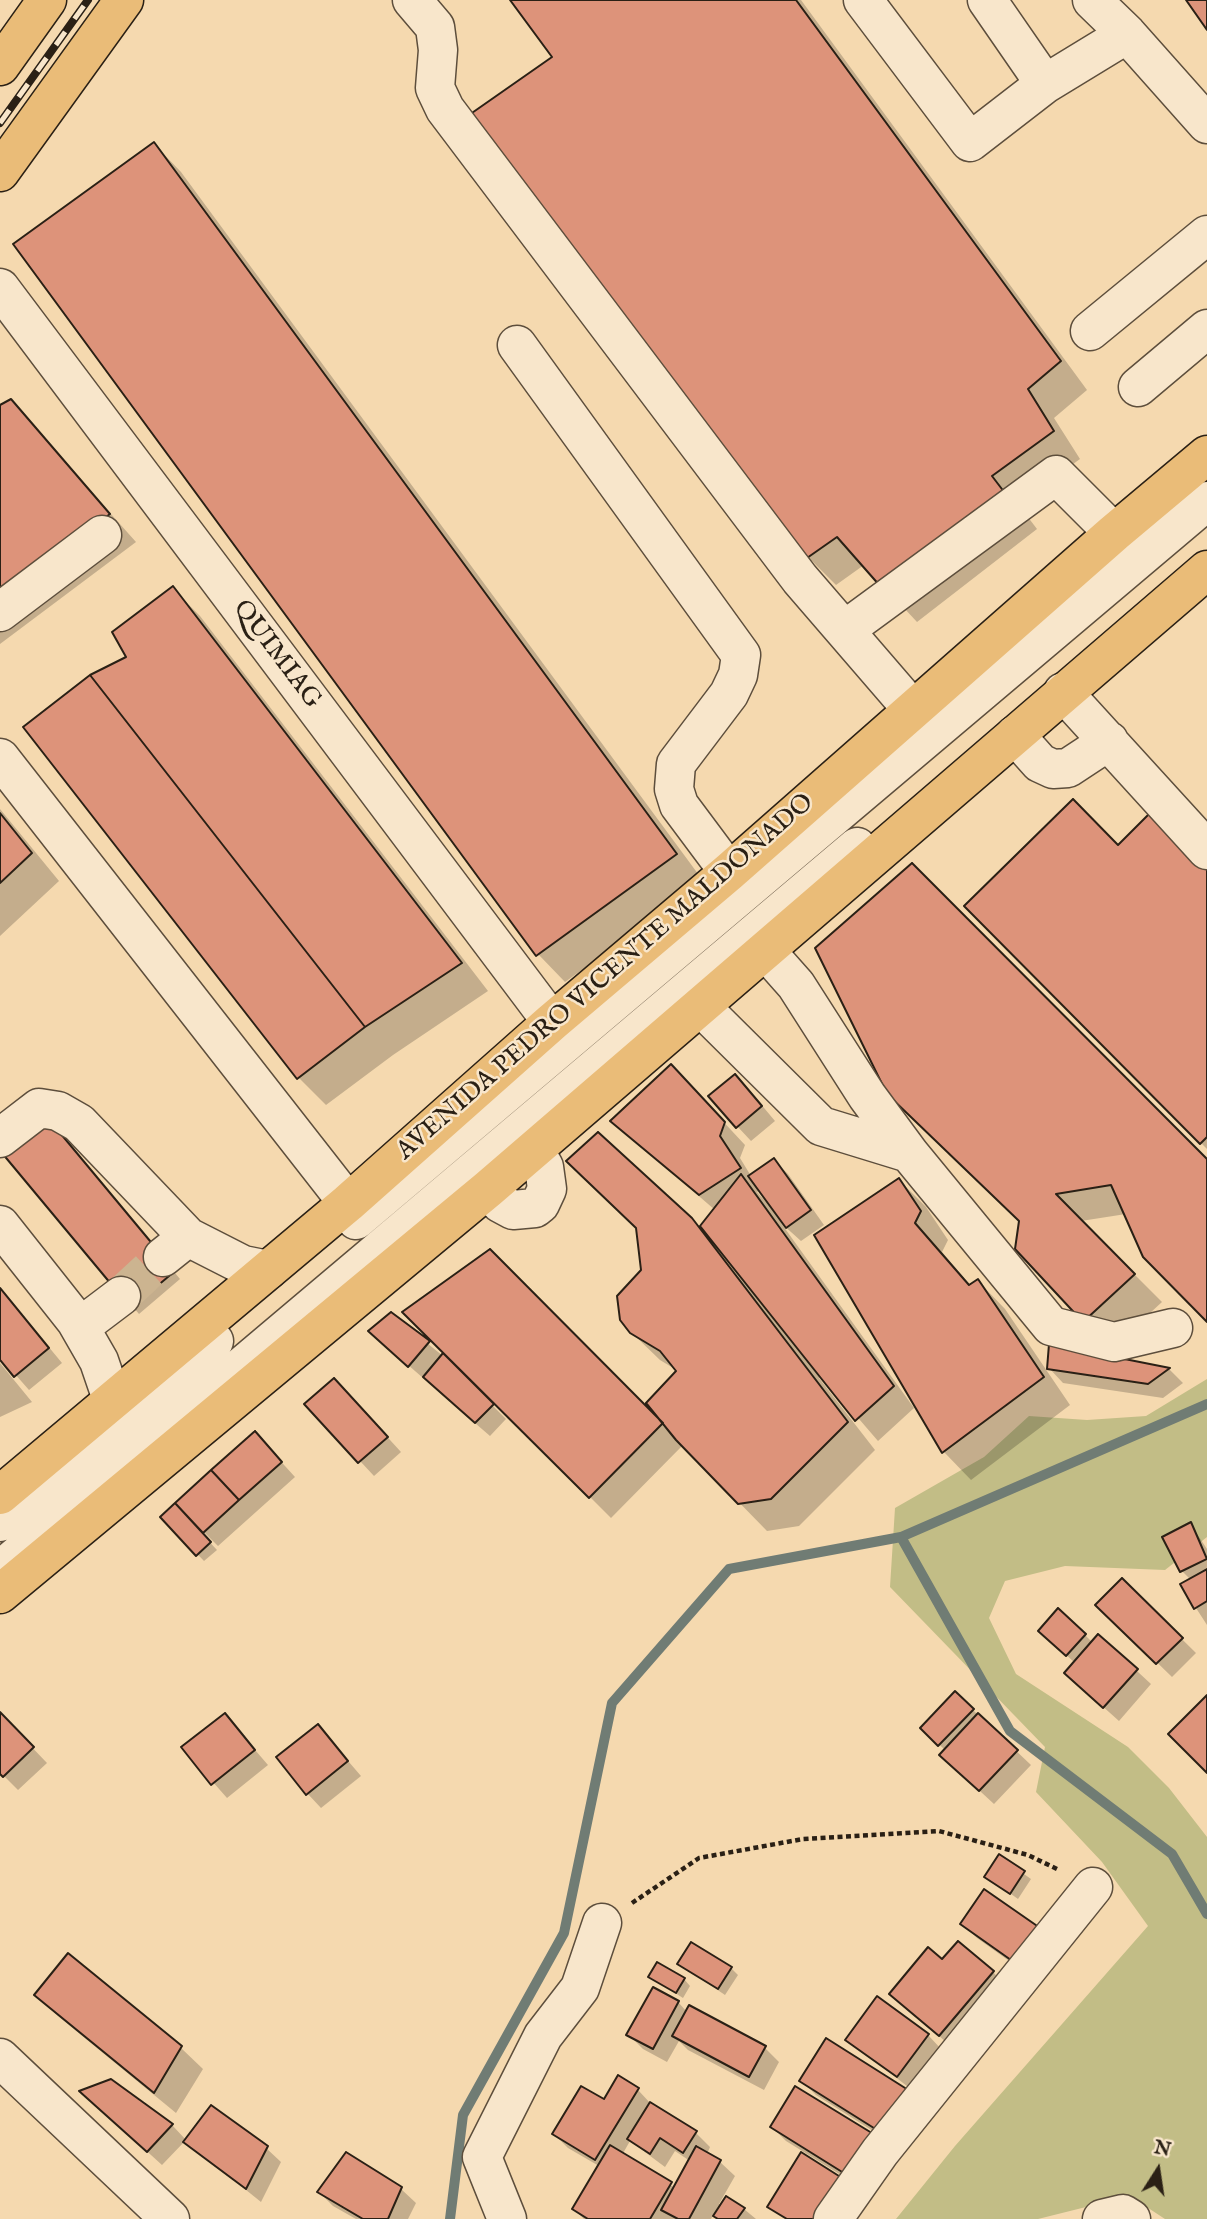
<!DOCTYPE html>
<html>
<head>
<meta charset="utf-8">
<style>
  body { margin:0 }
  #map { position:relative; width:1207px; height:2219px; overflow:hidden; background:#f5d9af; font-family:"IM FELL English",serif }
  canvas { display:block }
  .north { position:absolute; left:1123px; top:2135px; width:70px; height:70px; -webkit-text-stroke:5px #f8e6cb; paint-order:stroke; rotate:12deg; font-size:19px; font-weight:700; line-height:28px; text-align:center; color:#2a2015 }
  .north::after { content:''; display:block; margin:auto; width:24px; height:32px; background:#2a2015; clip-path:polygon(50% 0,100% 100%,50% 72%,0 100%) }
</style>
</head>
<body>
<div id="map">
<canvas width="1207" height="2219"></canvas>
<div class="north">N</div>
</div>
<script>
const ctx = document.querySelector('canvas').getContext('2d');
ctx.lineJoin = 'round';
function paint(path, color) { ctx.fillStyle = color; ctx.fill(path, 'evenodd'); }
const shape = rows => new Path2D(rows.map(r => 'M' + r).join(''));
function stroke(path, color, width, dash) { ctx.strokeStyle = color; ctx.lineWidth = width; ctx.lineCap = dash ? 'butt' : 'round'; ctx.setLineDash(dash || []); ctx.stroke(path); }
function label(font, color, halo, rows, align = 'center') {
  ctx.font = font + ' "IM FELL English",serif'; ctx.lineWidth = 5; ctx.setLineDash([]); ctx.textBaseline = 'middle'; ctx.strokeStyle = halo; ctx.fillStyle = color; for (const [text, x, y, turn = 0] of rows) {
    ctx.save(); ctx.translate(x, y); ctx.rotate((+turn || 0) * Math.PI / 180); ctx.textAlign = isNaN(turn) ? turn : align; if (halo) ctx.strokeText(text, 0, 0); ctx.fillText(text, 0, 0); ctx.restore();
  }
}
paint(shape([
  [1207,1379,1207,1537,1165,1570,1065,1566,1005,1581,989,1618,1016,1674,1128,1747,1169,1788,1207,1837,1207,2219,1165,2219,1130,2196,1038,2219,896,2219,955,2146,1148,1926,1102,1862,1036,1792,1045,1747,890,1587,895,1508,984,1457,1029,1416,1087,1420,1146,1416]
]), '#c2bd86');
paint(shape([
  [512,0,801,0,1087,390,1054,418,1080,459,1018,504,1037,529,917,622,864,565,836,585,808,557,554,58],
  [154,144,181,172,704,882,565,982,538,954],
  [10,401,136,542,0,644,0,407],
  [173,589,200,616,488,991,393,1055,326,1105,299,1078,129,658],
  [0,809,59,881,0,936],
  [1118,847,1207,870,1207,1149,966,906],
  [692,1088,745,1145,740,1158,751,1176,774,1160,788,1174,824,1225,801,1241,781,1223,914,1408,878,1441,822,1376,819,1378,875,1450,799,1526,767,1531,683,1445,611,1518,458,1365,455,1368,506,1419,490,1436,385,1345,391,1314,443,1356,490,1251,667,1430,678,1371,660,1360,631,1332,690,1219,706,1235,715,1210,612,1121],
  [760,1190,769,1202,767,1203,757,1192],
  [749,1090,775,1121,751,1141,710,1097],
  [917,1122,1207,1161,1207,1319,1126,1214,1081,1221,1162,1302,1112,1348,1021,1221],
  [52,1125,180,1279,139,1314,133,1307],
  [899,1180,926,1207,948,1240,942,1252,971,1286,978,1281,1005,1309,1070,1405,971,1480,944,1452,816,1236],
  [0,1288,62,1363,29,1390,0,1357],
  [1051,1346,1169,1369,1183,1383,1163,1398,1063,1383,1049,1368],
  [0,1363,32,1402,0,1417],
  [348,1394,401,1452,374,1476,307,1404],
  [255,1433,295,1477,218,1546,204,1532,202,1534,217,1550,204,1561,162,1517],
  [1191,1525,1207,1549,1207,1625,1196,1608,1191,1580,1182,1571],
  [1122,1580,1196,1653,1172,1677,1098,1605],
  [1085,1635,1093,1643,1099,1636,1151,1684,1119,1721,1081,1687,1075,1663,1047,1637],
  [955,1693,1031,1765,994,1804,956,1769,945,1750,922,1728],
  [0,1714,47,1763,18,1790,0,1772],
  [225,1715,268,1765,227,1798,183,1748],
  [318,1726,361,1776,321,1808,307,1793],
  [1000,1857,1031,1879,1018,1899,986,1876],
  [985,1892,1033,1978,977,1938,962,1924],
  [68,1955,181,2048,203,2069,176,2113,58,2016,36,1995],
  [943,1961,993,1972,1007,1987,954,2049,891,1994],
  [679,1964,731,1968,738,1975,725,1995],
  [650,1977,684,1979,690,1986,683,1998],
  [678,2002,687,2012,689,2008,765,2048,779,2062,764,2090,688,2050,679,2041,667,2062,643,2049,629,2035],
  [928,2035,942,2050,912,2090,848,2040],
  [619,2078,638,2090,652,2105,696,2133,710,2147,707,2154,720,2162,735,2176,719,2204,744,2209,756,2219,718,2219,714,2214,711,2219,584,2219,574,2209,599,2166,568,2148,554,2134,605,2101],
  [630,2141,665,2167,675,2151,690,2161,675,2188,622,2155],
  [801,2080,912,2094,900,2148,816,2095],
  [111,2081,172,2125,186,2140,266,2148,281,2162,261,2202,185,2141,162,2165,96,2105],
  [772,2127,879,2140,870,2193,786,2141],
  [401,2189,416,2203,408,2219,356,2219,333,2206,319,2192]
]), '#0003');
stroke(shape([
  [901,1537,1010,1731,1172,1854,1207,1914],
  [450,2219,463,2115,564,1933,612,1703,729,1569,901,1537,1207,1404]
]), '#707c74', 10);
const building = shape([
  [510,0,796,0,1061,361,1028,389,1054,431,992,476,1011,501,888,595,837,537,807,558,469,115,552,57,510,0],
  [1186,0,1207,0,1207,30,1186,0],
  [154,142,677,854,536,956,13,244,154,142],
  [11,399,110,514,0,596,0,405,11,399],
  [173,586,462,963,365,1027,90,675,126,657,112,632,173,586],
  [90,675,365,1027,297,1079,23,727,90,675],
  [1073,799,1118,845,1151,812,1207,868,1207,1137,1200,1144,964,906,1073,799],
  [0,813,32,853,0,883,0,813],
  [912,863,1207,1159,1207,1322,1143,1257,1111,1185,1056,1194,1135,1274,1083,1322,1015,1249,1019,1221,887,1094,815,948,912,863],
  [671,1064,725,1122,720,1136,741,1168,699,1195,610,1121,671,1064],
  [735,1074,762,1106,736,1128,708,1096,735,1074],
  [46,1116,175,1271,131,1308,2,1153,46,1116],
  [598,1132,692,1218,848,1422,771,1499,738,1504,676,1440,646,1403,676,1371,660,1351,630,1333,620,1320,617,1296,641,1270,636,1228,566,1161,598,1132],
  [774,1158,811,1210,786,1228,748,1176,774,1158],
  [741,1174,894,1386,855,1421,700,1226,741,1174],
  [899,1178,921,1211,915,1223,969,1285,978,1279,1044,1377,942,1453,814,1235,899,1178],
  [490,1249,663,1423,589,1498,402,1312,490,1249],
  [0,1288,49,1348,14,1377,0,1360,0,1288],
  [391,1312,430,1341,408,1367,368,1331,391,1312],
  [1049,1344,1170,1368,1148,1384,1047,1369,1049,1344],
  [443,1353,494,1404,475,1423,423,1377,443,1353],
  [334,1378,388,1437,358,1463,304,1404,334,1378],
  [255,1431,282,1462,239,1500,211,1470,255,1431],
  [211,1470,239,1500,203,1533,175,1503,211,1470],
  [175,1503,211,1542,196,1556,160,1517,175,1503],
  [1191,1522,1207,1559,1180,1572,1162,1537,1191,1522],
  [1207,1569,1207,1601,1194,1609,1180,1584,1207,1569],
  [1122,1578,1183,1638,1156,1664,1095,1605,1122,1578],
  [1058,1608,1086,1634,1066,1656,1038,1631,1058,1608],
  [1098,1634,1138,1669,1103,1708,1064,1673,1098,1634],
  [955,1691,974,1709,938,1746,920,1728,955,1691],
  [1207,1695,1207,1773,1168,1734,1207,1695],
  [0,1712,34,1747,3,1777,0,1774,0,1712],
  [225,1713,255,1750,211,1785,181,1747,225,1713],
  [978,1713,1018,1750,979,1791,939,1755,978,1713],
  [318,1724,348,1761,306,1795,276,1757,318,1724],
  [999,1854,1025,1871,1010,1894,984,1877,999,1854],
  [984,1889,1043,1930,1018,1965,960,1924,984,1889],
  [958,1941,994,1971,939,2036,889,1994,928,1947,942,1959,958,1941],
  [691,1942,732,1967,718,1989,677,1964,691,1942],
  [68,1953,182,2046,154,2093,34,1995,68,1953],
  [657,1962,685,1978,676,1993,648,1977,657,1962],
  [653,1987,679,2001,653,2049,626,2035,653,1987],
  [877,1996,929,2034,897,2077,845,2040,877,1996],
  [689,2005,766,2046,749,2077,672,2036,689,2005],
  [826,2038,913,2093,885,2135,799,2081,826,2038],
  [618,2075,639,2088,595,2160,552,2134,581,2086,604,2099,618,2075],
  [111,2079,173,2124,147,2152,79,2091,111,2079],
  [795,2086,880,2138,855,2180,770,2127,795,2086],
  [650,2102,697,2131,683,2153,660,2138,650,2154,627,2139,650,2102],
  [211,2105,268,2146,246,2189,183,2142,211,2105],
  [610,2145,672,2182,650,2219,588,2219,572,2209,610,2145],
  [696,2146,721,2160,689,2219,678,2219,661,2210,696,2146],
  [346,2152,402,2187,388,2219,363,2219,317,2192,346,2152],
  [801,2152,850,2183,827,2219,787,2219,767,2207,801,2152],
  [726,2196,745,2208,737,2219,718,2219,713,2216,726,2196]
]);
paint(building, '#dd937a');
stroke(building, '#2a2015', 2);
stroke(shape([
  [121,1296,163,1257]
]), '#ccb490', 38, [38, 19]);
const minor = shape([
  [412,0,435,27,438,50,435,88,445,109,800,579,913,710],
  [863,0,970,142,1045,84,1127,34],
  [987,0,1045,84],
  [1092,0,1127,34,1207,124],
  [0,288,552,1022],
  [1090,331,1207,235],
  [517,345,741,655,738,675,729,694,676,764,674,789,679,805,729,872],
  [1138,387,1207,329],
  [0,612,102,535],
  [846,629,1056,475,1114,533],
  [1063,692,1207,850],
  [1015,735,1040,763,1053,769,1068,768,1109,741],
  [0,758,348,1203],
  [765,950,796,985,867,1096,909,1153],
  [700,1006,821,1126,909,1153,1051,1326,1114,1342,1173,1328],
  [0,1138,39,1108,58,1111,79,1123,188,1237,243,1265,268,1270],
  [488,1189,500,1203,513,1210,535,1208,540,1204,547,1189,544,1167,534,1149],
  [356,1220,1207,501],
  [0,1225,76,1321,99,1361,112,1399],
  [163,1257,188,1237],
  [80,1327,121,1296],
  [0,1522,214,1341],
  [4,1567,857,847],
  [0,2058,170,2219],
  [507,2219,482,2157,543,2036,580,1988,602,1923],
  [833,2219,880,2152,1093,1887],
  [1102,2219,1123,2214,1131,2219]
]);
const major = shape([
  [0,66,47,0],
  [0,172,124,0],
  [0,1495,348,1203,552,1022,729,872,1114,533,1207,455],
  [0,1594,488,1189,1207,570]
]);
stroke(minor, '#5d4e3c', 41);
stroke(major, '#2a2015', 41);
stroke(shape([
  [632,1903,699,1858,803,1839,939,1831,1028,1855,1059,1870]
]), '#2a2015', 4.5, [5, 3.5]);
stroke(minor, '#f8e6cb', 38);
stroke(major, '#eabc78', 38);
const rail = shape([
  [0,123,88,0]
]);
stroke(rail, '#2a2015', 8);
stroke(rail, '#f8e6cb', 5, [16]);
label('26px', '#2a2015', '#f8e6cb', [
  ["QUIMIAG",276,655,53],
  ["AVENIDA PEDRO VICENTE MALDONADO",606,978,-41]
]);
</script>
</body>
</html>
